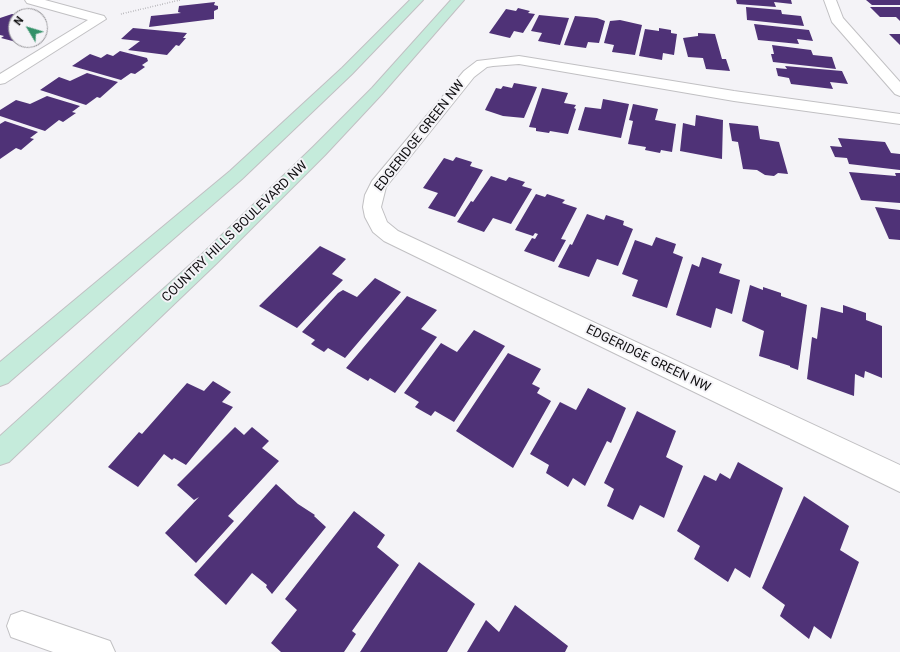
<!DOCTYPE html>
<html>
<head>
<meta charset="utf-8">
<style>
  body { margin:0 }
  #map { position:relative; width:900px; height:652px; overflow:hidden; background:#f4f3f7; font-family:Roboto,sans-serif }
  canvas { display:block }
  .north { position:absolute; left:8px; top:8px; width:40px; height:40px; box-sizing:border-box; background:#f4f3f7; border:1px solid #98979b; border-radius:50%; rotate:308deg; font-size:11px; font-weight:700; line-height:16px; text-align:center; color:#0f0e10 }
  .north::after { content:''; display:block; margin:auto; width:14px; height:18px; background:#349169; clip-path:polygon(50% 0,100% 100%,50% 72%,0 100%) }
</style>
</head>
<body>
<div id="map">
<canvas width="900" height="652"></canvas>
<div class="north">N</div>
</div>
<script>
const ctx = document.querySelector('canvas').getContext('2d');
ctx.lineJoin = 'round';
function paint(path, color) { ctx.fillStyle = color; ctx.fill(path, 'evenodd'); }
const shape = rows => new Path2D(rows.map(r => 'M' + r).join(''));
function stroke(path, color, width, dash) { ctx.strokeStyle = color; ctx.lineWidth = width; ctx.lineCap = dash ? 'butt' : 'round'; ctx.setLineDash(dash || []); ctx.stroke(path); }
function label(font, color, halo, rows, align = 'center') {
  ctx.font = font + ' Roboto,sans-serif'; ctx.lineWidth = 4; ctx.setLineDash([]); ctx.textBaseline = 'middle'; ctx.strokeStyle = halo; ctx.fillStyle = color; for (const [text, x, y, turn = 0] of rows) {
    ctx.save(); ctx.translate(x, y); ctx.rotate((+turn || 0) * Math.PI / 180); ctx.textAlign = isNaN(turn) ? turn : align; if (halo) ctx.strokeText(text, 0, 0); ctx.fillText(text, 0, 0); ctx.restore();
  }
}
paint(shape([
  [736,0,791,0,792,4,774,2,776,7,737,4],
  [866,0,900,0,900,5,872,5],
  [215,2,214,5,218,6,218,9,214,11,214,19,149,27,151,16,181,13,178,12,179,6],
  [746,7,781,10,782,14,801,16,804,26,747,20],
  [870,7,900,7,900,21,896,17,880,17],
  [518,8,530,11,528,13,535,14,523,33,514,31,510,38,489,33,506,9,516,11],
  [12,14,20,15,16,16,16,40,25,40,20,43,1,38,4,36,0,35,0,18],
  [539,15,569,18,560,45,538,41,542,33,531,31],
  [575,16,597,18,605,21,599,43,588,42,586,48,564,45],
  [620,20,642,25,635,55,612,52,614,45,604,43,610,21],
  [754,24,809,30,813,41,797,39,799,44,758,40],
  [133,28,187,33,183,38,186,38,179,46,176,45,167,55,128,50,140,41,121,39],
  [659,28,671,30,671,33,677,34,674,55,663,53,662,60,639,56,645,29,659,31],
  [698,33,715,34,722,59,726,59,730,71,706,69,703,58,688,57,683,38,698,36],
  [889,34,900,34,900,45],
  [772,45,811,50,813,55,832,57,836,69,773,62,771,54,774,54],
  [120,51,147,58,148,61,142,65,145,67,135,74,131,73,121,80,72,66,90,54,101,58,107,54,113,56],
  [785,66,842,71,848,84,830,82,833,89,791,84,789,78,778,76,776,68,787,69],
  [87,73,118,82,100,98,97,97,86,105,40,90,59,77,70,81],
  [514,83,537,87,524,118,503,116,485,110,496,88,501,89,503,86,512,88],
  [542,88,568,93,564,103,576,105,574,108,576,109,568,134,550,131,549,133,536,131,536,128,529,127],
  [47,96,80,106,72,112,76,113,63,122,59,120,45,131,0,116,0,110,16,100,30,104],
  [603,99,629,104,621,138,578,130,585,107,601,109],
  [633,104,658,109,655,120,676,124,672,152,661,150,660,153,645,150,646,147,628,144,633,121,629,120],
  [696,115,723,120,722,159,680,151,683,123,695,126],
  [5,121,38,132,30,138,34,139,21,150,16,148,0,159,0,124],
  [729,123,758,126,760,139,779,142,788,174,778,173,774,176,765,175,757,170,743,169,738,142,732,141],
  [838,138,885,142,891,153,900,154,900,170,849,164,847,158,835,157,830,146,842,147],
  [456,157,472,162,470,166,483,170,455,217,428,208,438,193,423,188,444,158,453,161],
  [849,172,896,176,895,173,900,173,900,203,861,200],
  [491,176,506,181,509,177,525,182,522,186,532,189,511,224,493,218,484,232,457,222,471,201,473,202],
  [536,194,545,197,547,194,565,200,562,203,577,208,561,239,566,240,554,262,524,251,532,238,535,239,538,234,535,233,533,236,515,230],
  [875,207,900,210,900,240,889,239],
  [587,214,604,220,606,215,624,221,623,225,633,229,618,266,597,259,589,277,558,267,570,244,572,245],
  [656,237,676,244,673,253,683,257,667,308,632,296,638,280,622,274,635,240,652,246],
  [320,246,346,259,332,274,343,280,297,328,259,306],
  [702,257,722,264,719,273,740,280,732,314,716,308,711,328,676,315,692,264,699,267],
  [375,278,401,292,345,358,328,348,324,352,311,344,315,340,302,332,338,293,343,290,357,297],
  [750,285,763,290,763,287,781,293,781,296,807,305,798,370,790,367,790,366,759,356,764,331,742,321],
  [407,296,437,310,421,329,437,337,395,393,370,378,368,381,346,368],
  [843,305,866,313,866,320,882,326,882,378,865,371,864,378,855,374,854,396,807,379,812,337,817,339,821,307,843,313],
  [474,330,505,346,454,422,435,411,431,416,415,407,419,402,404,393,441,343,457,352],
  [508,353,541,369,532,384,540,388,537,393,551,401,513,468,456,431],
  [213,381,231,392,222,402,233,407,186,465,174,458,172,460,164,454,138,487,108,467,139,432,142,434,187,383,204,391],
  [588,388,626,408,611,443,607,441,585,486,573,478,568,487,546,473,549,465,530,454,560,402,576,410],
  [637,411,676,431,666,457,683,466,664,518,640,505,633,520,607,506,614,489,604,483],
  [235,427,244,435,252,427,269,441,262,448,279,461,228,516,234,521,196,563,165,533,199,497,194,500,177,485],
  [738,462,783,488,750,578,735,568,728,582,694,559,700,546,677,531,704,475,716,481,720,473,730,479],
  [276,484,298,504,315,515,314,516,326,527,272,594,266,587,267,585,252,573,226,605,194,575],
  [804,496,849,526,840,550,859,562,831,639,814,626,809,639,780,616,785,605,762,588],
  [354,511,385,535,377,547,399,565,352,631,356,634,344,652,281,652,271,643,297,610,285,599],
  [419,562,475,604,447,652,360,652],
  [515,605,568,646,565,652,467,652,486,620,499,632]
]), '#4f3277');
const street = shape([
  [25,0,45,0,104,16,106,19,5,83,0,84,0,74,88,20,27,3,25,0],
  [824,0,836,0,843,18,900,82,900,96,895,94,832,22,824,0],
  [519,56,734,91,900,114,900,124,734,101,519,64,493,66,487,67,474,77,386,187,381,207,387,222,398,231,900,465,900,492,384,241,373,232,365,217,363,207,365,195,372,181,464,71,477,61,519,56],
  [22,611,110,641,115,652,53,652,11,637,7,626,11,615,22,611]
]);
const secondary = shape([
  [410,0,423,0,352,74,242,179,8,383,0,386,0,362,230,171,342,68,410,0],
  [451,0,464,0,382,94,325,155,216,264,9,462,0,465,0,436,202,254,313,147,372,88,451,0]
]);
stroke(street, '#c1c0c3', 2);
stroke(secondary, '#c1c0c3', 2);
stroke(shape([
  [121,14,180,0]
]), '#8a898d', 1.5, [0.5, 2]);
paint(street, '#fff');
paint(secondary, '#c5ebdb');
label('13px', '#0f0e10', '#f4f3f7', [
  ["EDGERIDGE GREEN NW",420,136,-52],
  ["COUNTRY HILLS BOULEVARD NW",235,232,-44],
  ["EDGERIDGE GREEN NW",648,359,26]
]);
</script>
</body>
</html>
